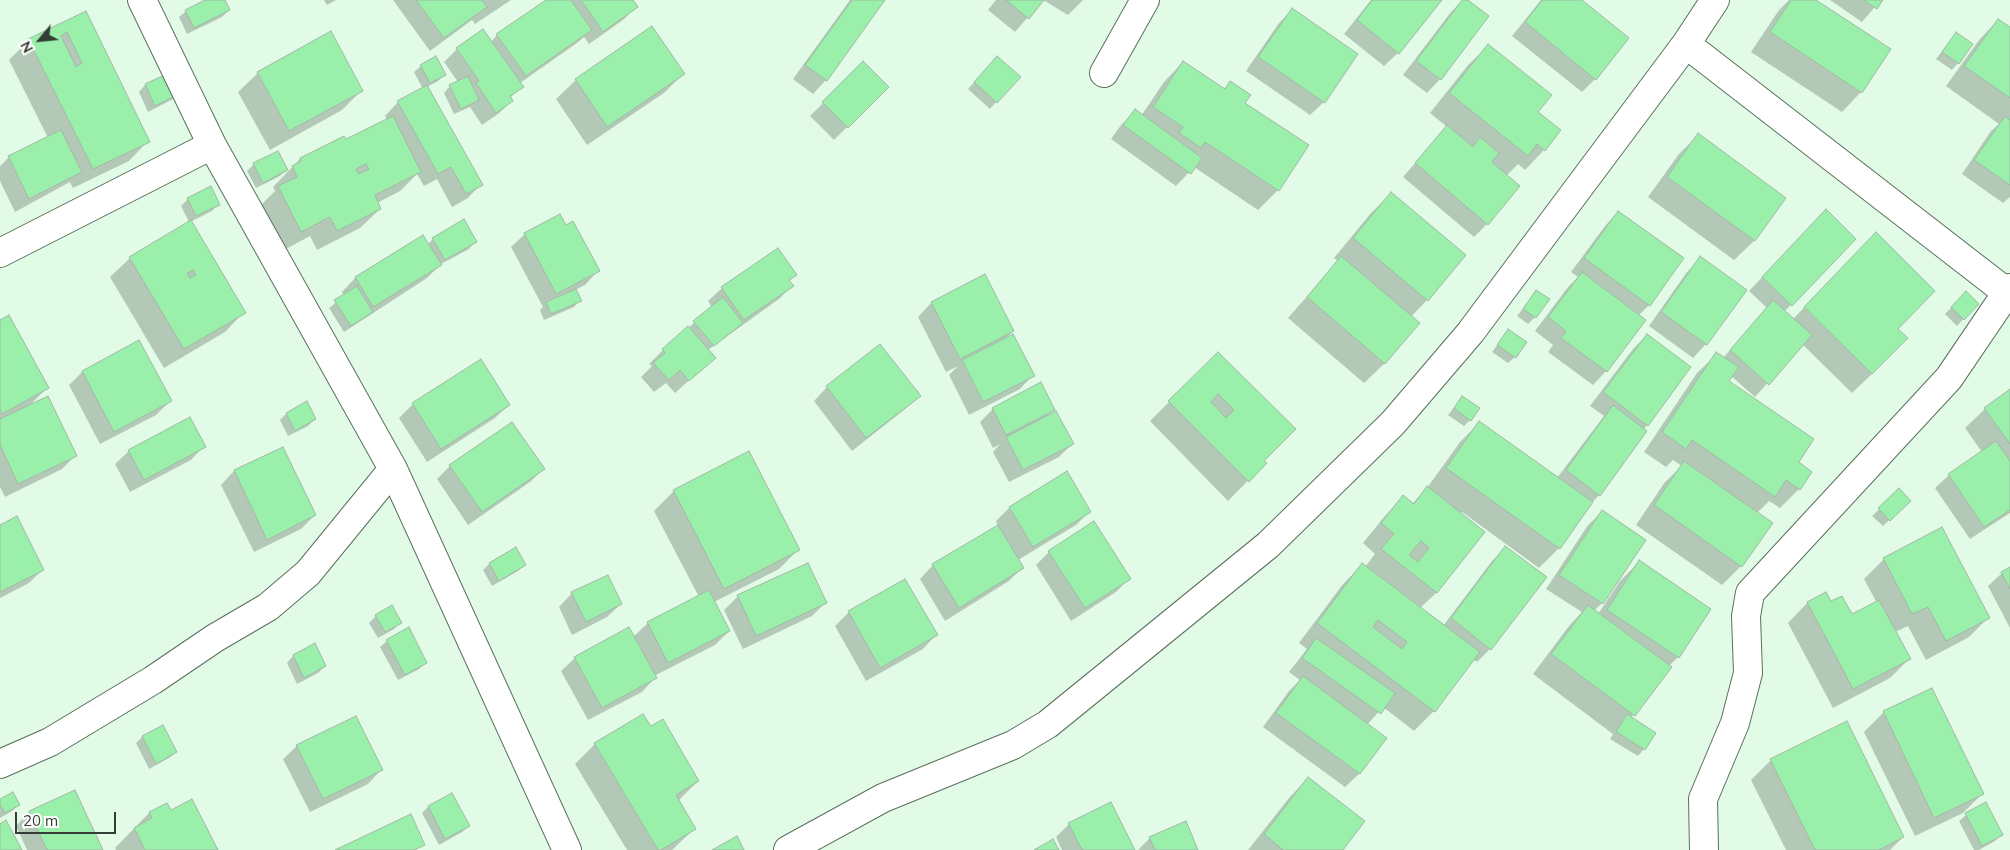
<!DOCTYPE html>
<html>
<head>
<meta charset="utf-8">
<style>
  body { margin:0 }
  #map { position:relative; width:2010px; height:850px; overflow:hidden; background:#e2fbe6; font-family:Mulish,sans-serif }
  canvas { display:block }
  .north { position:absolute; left:15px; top:15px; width:50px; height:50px; -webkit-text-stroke:4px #fff; paint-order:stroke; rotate:242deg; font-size:14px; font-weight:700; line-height:20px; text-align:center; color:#353e36 }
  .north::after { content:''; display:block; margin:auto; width:18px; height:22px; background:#353e36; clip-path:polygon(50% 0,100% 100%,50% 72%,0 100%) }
  .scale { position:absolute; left:15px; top:812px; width:101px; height:22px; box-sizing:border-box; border:2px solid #353e36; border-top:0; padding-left:6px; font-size:15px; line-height:18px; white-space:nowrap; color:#353e36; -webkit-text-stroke:4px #fff; paint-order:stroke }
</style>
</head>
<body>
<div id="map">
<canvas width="2010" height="850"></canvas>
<div class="north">N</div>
<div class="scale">20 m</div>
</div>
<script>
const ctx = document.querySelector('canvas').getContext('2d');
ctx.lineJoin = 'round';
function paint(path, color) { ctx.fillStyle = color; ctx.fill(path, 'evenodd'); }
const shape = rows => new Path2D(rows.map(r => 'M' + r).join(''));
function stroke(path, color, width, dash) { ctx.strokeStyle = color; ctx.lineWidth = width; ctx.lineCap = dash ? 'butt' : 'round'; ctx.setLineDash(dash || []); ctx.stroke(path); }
paint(shape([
  [208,0,224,0,229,10,222,17,187,34,179,17,186,11],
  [324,0,336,0,327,5],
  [393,0,511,0,475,24,472,20,430,51],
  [548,0,631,0,636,7,623,20,589,44,584,37,577,43,520,83,522,86,510,98,512,101,498,114,482,125,470,107,454,114,444,93,450,86,458,82,444,62,457,49,491,42,497,35],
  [850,0,884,0,826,80,813,94,793,79],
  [996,0,1043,0,1015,32,988,10],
  [1043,0,1083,0,1068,15],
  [1371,0,1440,0,1398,53,1384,66,1344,34],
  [1463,0,1466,0,1440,79,1427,93,1403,75,1451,12],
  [1541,0,1580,0,1595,79,1582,92,1512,36],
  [1789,0,1814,0,1861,92,1842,112,1751,52,1779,10],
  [1830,0,1881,0,1862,22],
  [1292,10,1324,102,1310,115,1246,71,1279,23],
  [85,13,148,141,129,161,73,188,70,182,15,212,0,181,0,166,9,157,48,138,9,60,29,40],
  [1998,20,2010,29,2010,197,2003,203,1962,174,1991,131,1999,124,1946,86,1979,40],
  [1956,33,1958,63,1952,70,1936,59],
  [1488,46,1537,112,1544,150,1525,170,1518,164,1506,176,1487,224,1474,237,1403,177,1447,127,1430,113,1468,65],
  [1183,62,1224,89,1230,83,1244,103,1278,190,1258,210,1194,167,1176,186,1111,139,1121,125,1135,111,1141,116,1164,82],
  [863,63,887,87,834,140,810,116],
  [991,64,996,102,990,109,968,89],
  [421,66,445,74,438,81,427,87,481,184,468,198,452,207,437,179,424,186,417,174,400,191,377,203,380,209,360,228,317,250,310,236,282,251,259,207,275,191,273,187,300,159,344,138,346,141,387,120,385,116,398,102,423,89,414,72],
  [170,73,180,92,173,99,148,112,139,92,145,85],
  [258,73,361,91,342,110,270,150,238,92],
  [683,74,664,93,587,145,556,99,576,80],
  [1698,135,1785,198,1754,241,1734,260,1648,197,1679,154],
  [254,164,286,169,280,176,256,188,247,171],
  [1391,194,1464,256,1427,300,1411,317,1418,323,1384,364,1364,383,1288,318,1338,261,1334,258,1371,213],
  [188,199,218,204,212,211,190,222,244,312,225,332,164,368,110,277,130,258,189,222,181,206],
  [1618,212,1682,259,1649,305,1638,316,1606,371,1593,385,1548,352,1553,345,1535,331,1568,287,1578,277,1571,272,1605,226],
  [1812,225,1854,239,1784,312,1793,319,1856,254,1896,329,1872,374,1852,393,1802,344,1755,397,1731,376,1728,381,1797,463,1799,489,1780,508,1769,501,1757,513,1741,566,1722,585,1636,525,1665,482,1682,466,1673,460,1666,467,1644,452,1697,373,1717,354,1723,358,1767,308,1749,291],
  [525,234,598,271,585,285,575,290,580,300,574,307,544,320,540,310,543,307,511,247],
  [423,236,428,244,433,239,475,242,469,249,441,264,427,278,344,332,329,308,344,296,342,292,355,278],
  [1701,258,1706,344,1693,358,1649,326,1687,272],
  [795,275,789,281,792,286,779,299,708,350,714,358,675,393,666,383,654,392,641,377,652,366,649,364,663,350,712,307,708,301,722,288],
  [985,276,1013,331,1004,340,1033,375,1020,389,969,415,949,375,958,366,946,372,918,317,931,303],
  [1536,292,1535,317,1528,324,1517,316],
  [1966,293,1977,304,1957,326,1945,314],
  [0,321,47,388,29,406,75,456,62,469,5,497,0,487],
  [1508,331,1515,357,1508,363,1492,352],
  [1647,335,1647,425,1599,495,1590,505,1559,548,1539,568,1462,512,1460,514,1483,532,1436,593,1420,608,1443,626,1492,561,1506,547,1490,649,1477,662,1473,659,1434,711,1414,731,1383,707,1367,725,1385,738,1359,774,1345,787,1263,727,1289,691,1300,680,1289,672,1307,649,1299,643,1343,584,1362,565,1365,567,1375,554,1363,543,1384,517,1403,497,1412,504,1427,488,1460,442,1479,423,1557,478,1604,416,1590,406,1633,349],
  [139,342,170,401,156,415,100,444,69,385,82,372],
  [1218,353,1265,463,1228,501,1150,421],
  [827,387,919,396,905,409,852,451,814,401],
  [2010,390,2010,513,1970,539,1935,488,1949,475,1982,452,1965,428,1985,409],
  [1462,397,1470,420,1464,426,1448,415],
  [413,404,509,405,495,418,427,462,399,418],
  [993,409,1053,410,1046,417,1072,444,1059,457,1009,482,993,452,1000,444,993,448,980,422],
  [286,414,315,419,308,426,288,436,280,420],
  [204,446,191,460,130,492,115,464,129,451],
  [282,448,315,515,301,529,254,552,221,485,234,471],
  [450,466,543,469,530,482,468,525,437,479],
  [1067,473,1090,511,1076,525,1018,560,1022,568,1009,581,945,621,920,579,933,565,998,526,996,521,1009,508],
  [1899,490,1909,501,1883,526,1872,516],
  [674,491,799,549,779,569,714,602,729,631,715,645,654,676,655,678,642,692,588,720,561,671,575,658,633,637,648,623,699,597,654,511],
  [1602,512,1644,540,1602,603,1594,611,1598,614,1620,581,1639,562,1678,657,1669,666,1631,718,1644,749,1638,756,1610,739,1613,734,1533,674,1569,626,1582,612,1546,589,1588,525],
  [0,526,42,570,29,583,0,598],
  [515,549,524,565,518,571,492,586,483,570,489,564],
  [1049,552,1130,578,1116,592,1071,621,1036,565],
  [1884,559,1988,618,1969,637,1926,660,1908,626,1895,632,1909,659,1890,678,1833,708,1788,623,1807,603,1826,594,1831,603,1852,616,1877,603,1864,579],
  [2010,568,2010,628,1988,586,2002,573],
  [572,593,621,604,607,617,572,635,559,607],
  [738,596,825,603,812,616,743,649,724,610],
  [849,612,936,635,923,649,866,681,835,626],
  [376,616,400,622,394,629,378,638,369,623],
  [387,641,426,662,419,669,398,680,380,647],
  [315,645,325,666,318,673,297,684,287,663,293,656],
  [1932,689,1982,794,1963,813,1915,836,1864,732,1884,712],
  [162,727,176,752,169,758,149,769,136,743,142,737],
  [650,728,698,781,678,801,694,829,672,850,627,850,575,764,595,744],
  [297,746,381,770,368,784,310,812,283,759],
  [1771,760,1903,837,1890,850,1786,850,1751,780],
  [1308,778,1342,850,1248,850,1289,798],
  [74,792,101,850,27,850,16,826,29,812],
  [0,800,19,804,12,811,0,818],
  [1985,804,2001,835,1995,841,1979,850,1974,850,1959,821,1966,815],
  [167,805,170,811,216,850,116,850,115,848,149,813],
  [428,807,469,826,462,832,439,845,422,813],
  [1069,824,1133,850,1062,850,1056,837],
  [1150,838,1197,850,1138,850]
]), '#0003');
const building = shape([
  [205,0,225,0,230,10,194,28,185,10,205,0],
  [416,0,482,0,487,7,444,38,416,0],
  [546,0,571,0,592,30,526,76,496,34,546,0],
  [581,0,633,0,638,7,603,32,581,0],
  [852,0,885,0,827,81,805,65,852,0],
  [1006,0,1044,0,1029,19,1006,0],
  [1372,0,1442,0,1399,54,1357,20,1372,0],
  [1462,0,1468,0,1489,16,1441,80,1416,61,1462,0],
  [1542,0,1582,0,1629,38,1596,80,1525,22,1542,0],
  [1791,0,1816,0,1891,49,1862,93,1770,32,1791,0],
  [1863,0,1883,0,1877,9,1863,0],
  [1292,8,1358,54,1325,103,1258,57,1292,8],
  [86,11,150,142,93,169,28,39,86,11],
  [67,32,82,63,76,67,61,36,67,32],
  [1998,19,2010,27,2010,98,1964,66,1998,19],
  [652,26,685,74,607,127,575,79,652,26],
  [483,29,524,87,510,96,513,101,496,113,476,83,479,81,456,48,483,29],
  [331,31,363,91,289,131,257,72,331,31],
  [1956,32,1973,44,1959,64,1942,52,1956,32],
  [1488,44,1552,95,1538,112,1561,130,1545,151,1537,144,1528,156,1449,93,1488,44],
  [436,56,446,75,430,83,420,65,436,56],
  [997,56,1021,77,997,103,974,82,997,56],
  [863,61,889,87,848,128,822,102,863,61],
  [1183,61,1225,89,1230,81,1251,95,1245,103,1309,145,1279,191,1205,142,1201,148,1179,133,1183,127,1153,107,1183,61],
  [171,72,181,93,155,106,145,84,171,72],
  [468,76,479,100,461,109,449,85,468,76],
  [427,85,483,185,466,194,451,167,438,174,397,101,427,85],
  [1135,109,1202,158,1191,174,1123,125,1135,109],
  [393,116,421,172,375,195,381,209,337,231,330,217,301,232,278,186,297,177,292,166,301,161,300,158,344,136,346,139,393,116],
  [366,164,369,169,359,174,356,169,366,164],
  [2005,116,2010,120,2010,185,1974,160,2005,116],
  [1447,125,1473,147,1480,137,1499,153,1492,162,1520,186,1488,225,1415,163,1447,125],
  [61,130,82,172,29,199,8,156,61,130],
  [1698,133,1786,198,1755,241,1667,177,1698,133],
  [278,151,288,170,263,183,253,163,278,151],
  [211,186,220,205,196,216,187,198,211,186],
  [1391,192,1466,255,1428,301,1353,238,1391,192],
  [1826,209,1856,239,1792,306,1762,277,1826,209],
  [1618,211,1684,258,1650,306,1584,258,1618,211],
  [560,214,566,225,573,221,600,271,556,294,524,233,560,214],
  [464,219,477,242,445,260,432,238,464,219],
  [191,220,246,313,184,349,129,257,191,220],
  [193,270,196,275,190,278,187,273,193,270],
  [1876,232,1935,291,1898,329,1908,338,1872,374,1804,307,1876,232],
  [423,235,442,265,373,307,355,277,423,235],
  [778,248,797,275,789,280,794,286,744,320,721,287,778,248],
  [1341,256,1420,323,1385,364,1307,297,1341,256],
  [1700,256,1747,290,1707,345,1661,312,1700,256],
  [1582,272,1646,320,1607,372,1561,338,1566,331,1548,317,1582,272],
  [985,274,1014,331,960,359,931,302,985,274],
  [357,286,373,312,351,326,334,300,357,286],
  [576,289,582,301,551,314,546,302,576,289],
  [1536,290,1550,299,1536,318,1523,309,1536,290],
  [1966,291,1979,304,1964,320,1951,307,1966,291],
  [723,297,743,323,714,346,693,321,723,297],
  [1773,300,1812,335,1769,385,1730,350,1773,300],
  [9,315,49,388,2,414,0,409,0,320,9,315],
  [688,326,716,358,689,381,680,370,669,380,653,363,665,353,662,349,688,326],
  [1508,329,1527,342,1516,358,1497,345,1508,329],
  [1013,334,1035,376,983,402,962,360,1013,334],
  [1647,334,1691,367,1648,426,1603,392,1647,334],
  [139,340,172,401,114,432,82,371,139,340],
  [880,344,921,396,866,438,826,386,880,344],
  [1218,352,1296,429,1264,461,1267,463,1249,482,1168,401,1218,352],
  [1218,394,1234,410,1226,418,1211,402,1218,394],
  [1716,352,1739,367,1729,381,1814,439,1799,462,1812,472,1800,490,1786,480,1775,497,1692,440,1686,449,1662,432,1716,352],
  [481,359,510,405,441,449,412,403,481,359],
  [1041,382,1055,410,1006,435,992,408,1041,382],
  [2010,389,2010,444,1984,408,2010,389],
  [48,396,77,456,18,484,0,445,0,419,48,396],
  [1462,396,1480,408,1471,421,1454,408,1462,396],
  [307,401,316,419,295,431,286,413,307,401],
  [1613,405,1647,431,1600,496,1566,470,1613,405],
  [1056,411,1074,444,1023,470,1006,437,1056,411],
  [190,417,206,447,144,480,128,450,190,417],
  [1479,421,1593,502,1560,549,1446,468,1479,421],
  [512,422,545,469,482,512,449,465,512,422],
  [1996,441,2010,461,2010,510,1984,527,1948,474,1996,441],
  [283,447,316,515,267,540,234,470,283,447],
  [749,451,800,550,724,589,673,490,749,451],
  [1684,461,1773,523,1742,567,1654,505,1684,461],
  [1067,471,1091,512,1033,547,1009,507,1067,471],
  [1427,486,1485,532,1437,593,1381,549,1394,534,1381,523,1403,495,1414,504,1427,486],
  [1421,541,1429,548,1418,562,1409,555,1421,541],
  [1899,488,1911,501,1890,521,1878,508,1899,488],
  [1602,510,1646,540,1603,604,1559,575,1602,510],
  [17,516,44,570,0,592,0,525,17,516],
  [1094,521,1131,579,1085,608,1048,551,1094,521],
  [998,525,1024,568,959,608,932,564,998,525],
  [1942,527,1990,618,1946,641,1928,607,1912,614,1883,558,1942,527],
  [1505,546,1547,577,1491,650,1451,618,1505,546],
  [516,547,526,565,499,581,489,563,516,547],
  [1639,560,1711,609,1679,658,1607,610,1639,560],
  [808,563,827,603,756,636,737,595,808,563],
  [1362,563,1480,652,1435,712,1317,623,1362,563],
  [1378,620,1407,642,1402,649,1373,627,1378,620],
  [2010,567,2010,589,2001,572,2010,567],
  [608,575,622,604,586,622,571,592,608,575],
  [905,579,938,635,880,668,848,611,905,579],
  [709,590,730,631,668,663,647,622,709,590],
  [1826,592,1831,601,1842,596,1852,614,1879,600,1911,659,1853,689,1807,602,1826,592],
  [392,605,402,623,385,632,375,615,392,605],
  [1588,605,1672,667,1635,716,1551,654,1588,605],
  [409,627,427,663,405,675,386,640,409,627],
  [629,627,657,678,602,708,574,657,629,627],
  [1316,638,1395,693,1381,714,1302,658,1316,638],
  [315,643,326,666,304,678,293,655,315,643],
  [1303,676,1387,738,1360,774,1276,713,1303,676],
  [1932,688,1984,794,1934,818,1883,711,1932,688],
  [643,714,651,726,663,719,699,781,676,795,696,829,661,850,658,850,594,743,643,714],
  [1627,714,1656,733,1645,750,1616,732,1627,714],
  [356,716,383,770,323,799,296,745,356,716],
  [1847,721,1904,837,1879,850,1815,850,1770,759,1847,721],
  [163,725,177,752,156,764,142,736,163,725],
  [1308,777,1365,821,1343,850,1283,850,1264,834,1308,777],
  [75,790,103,850,47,850,29,811,75,790],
  [13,792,20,805,5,813,0,805,0,799,13,792],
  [452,793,470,826,445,839,428,806,452,793],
  [192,799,218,850,145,850,134,828,152,818,149,812,167,803,171,810,192,799],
  [1111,802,1135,850,1082,850,1068,823,1111,802],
  [1986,802,2003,835,1982,846,1965,813,1986,802],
  [411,814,425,845,414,850,335,850,411,814],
  [6,820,22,850,0,850,0,824,6,820],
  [1186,821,1198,850,1155,850,1149,837,1186,821],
  [737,836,744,850,712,850,737,836],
  [1053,839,1059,850,1034,850,1053,839]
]);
paint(building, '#9af0ab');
stroke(building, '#a0b8a4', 1);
const minor = shape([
  [142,0,212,145,393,469,567,850],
  [1686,44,2010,295],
  [1104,73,1145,0],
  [0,253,212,145],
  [0,764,50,742,153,680,215,638,268,607,308,573,393,469],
  [788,850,883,798,1013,745,1048,724,1268,545,1393,423,1470,333,1686,44,1715,0],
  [1704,850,1703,799,1735,723,1748,673,1746,616,1750,593,1949,378,2010,288]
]);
stroke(minor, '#5a705d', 30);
stroke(minor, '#fff', 28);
</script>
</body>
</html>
